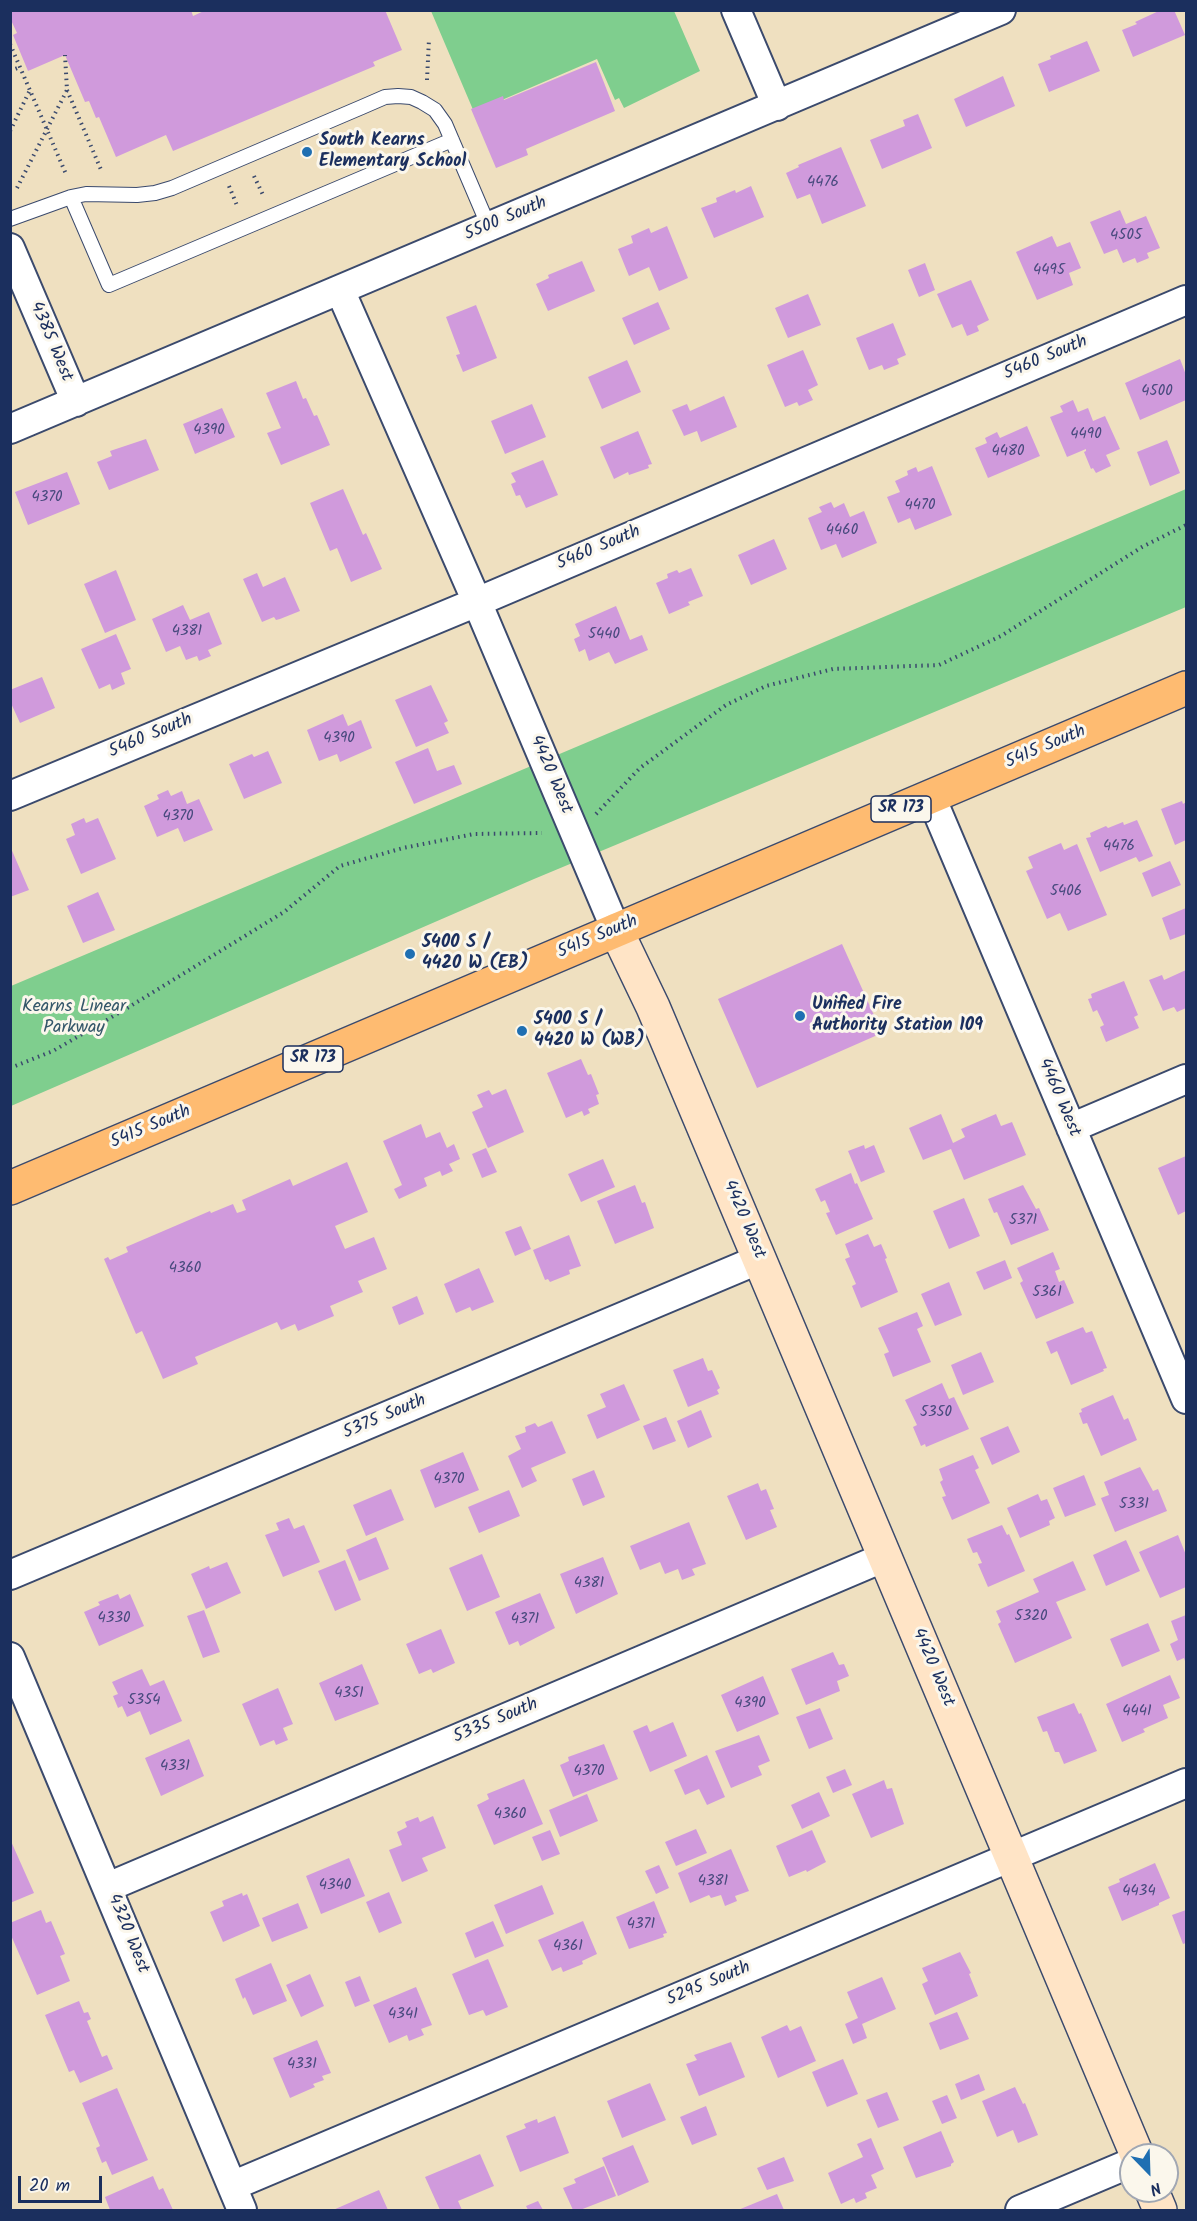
<!DOCTYPE html>
<html>
<head>
<meta charset="utf-8">
<style>
  body { margin:0 }
  #map { position:relative; width:1197px; height:2221px; overflow:hidden; background:#efe0c0; font-family:Kalam,sans-serif }
  canvas { display:block }
  .frame { position:absolute; inset:0; border:12px solid #1b2f5e; pointer-events:none }
  .north { position:absolute; left:1119px; top:2143px; width:60px; height:60px; box-sizing:border-box; background:#fbf7ec; border:2px solid #a1a7b3; border-radius:50%; rotate:157deg; font-size:16px; font-weight:700; line-height:24px; text-align:center; color:#1b2f5e }
  .north::after { content:''; display:block; margin:auto; width:21px; height:27px; background:#1f6fb2; clip-path:polygon(50% 0,100% 100%,50% 72%,0 100%) }
  .scale { position:absolute; left:18px; top:2176px; width:84px; height:27px; box-sizing:border-box; border:3px solid #1b2f5e; border-top:0; padding-left:8px; font-size:18px; line-height:21px; white-space:nowrap; color:#1b2f5e; -webkit-text-stroke:4px #fbf7ec; paint-order:stroke }
</style>
</head>
<body>
<div id="map">
<canvas width="1197" height="2221"></canvas>
<div class="frame"></div>
<div class="north">N</div>
<div class="scale">20 m</div>
</div>
<script>
const ctx = document.querySelector('canvas').getContext('2d');
ctx.lineJoin = 'round';
function paint(path, color) { ctx.fillStyle = color; ctx.fill(path, 'evenodd'); }
const shape = rows => new Path2D(rows.map(r => 'M' + r).join(''));
function stroke(path, color, width, dash) { ctx.strokeStyle = color; ctx.lineWidth = width; ctx.lineCap = dash ? 'butt' : 'round'; ctx.setLineDash(dash || []); ctx.stroke(path); }
function label(font, color, halo, rows, align = 'center') {
  ctx.font = font + ' Kalam,sans-serif'; ctx.lineWidth = 6; ctx.setLineDash([]); ctx.textBaseline = 'middle'; ctx.strokeStyle = halo; ctx.fillStyle = color; for (const [text, x, y, turn = 0] of rows) {
    ctx.save(); ctx.translate(x, y); ctx.rotate((+turn || 0) * Math.PI / 180); ctx.textAlign = isNaN(turn) ? turn : align; if (halo) ctx.strokeText(text, 0, 0); ctx.fillText(text, 0, 0); ctx.restore();
  }
}
paint(shape([
  [431,11,674,11,700,71,624,108,619,98,615,100,597,59,474,112],
  [1186,489,1186,607,534,879,11,1106,11,986]
]), '#7fce8e');
paint(shape([
  [10,10,191,10,193,16,206,10,385,10,402,50,373,62,375,66,173,151,166,135,116,157,99,117,96,118,89,101,85,102,65,55,28,71,13,35,17,33,10,18],
  [1161,10,1174,10,1185,35,1133,57,1122,30,1137,24,1135,22],
  [1087,41,1100,71,1049,92,1038,64,1051,59,1050,56],
  [596,62,615,111,526,149,528,155,496,168,471,109,503,96,504,100],
  [1003,76,1015,106,966,127,954,99],
  [918,114,932,148,882,169,870,140,905,126,903,120],
  [841,147,866,206,822,224,810,194,797,199,786,173,799,167,798,165],
  [751,186,764,217,714,238,701,208,717,202,716,198,735,190,736,193],
  [1120,210,1126,224,1146,216,1160,248,1147,253,1149,258,1137,263,1135,258,1123,263,1117,249,1104,254,1090,222],
  [667,226,688,278,659,291,649,267,629,276,618,249,633,243,631,236,649,228,651,233],
  [1052,236,1057,247,1070,242,1081,268,1069,273,1073,285,1037,300,1016,252],
  [582,261,595,291,548,311,536,284,549,278,548,275],
  [925,263,935,290,919,297,908,270],
  [971,280,989,320,977,326,979,331,967,336,962,324,952,328,937,294],
  [808,294,821,325,788,338,775,308],
  [658,302,670,329,634,345,622,318],
  [476,305,497,358,463,372,456,355,460,354,446,317],
  [893,323,906,355,897,359,899,364,884,370,882,365,869,370,856,338],
  [803,350,818,385,808,390,813,400,799,406,797,402,785,407,767,365],
  [1180,359,1186,375,1186,400,1140,420,1125,383],
  [627,360,641,392,602,409,588,377],
  [296,381,303,399,306,398,314,416,317,415,330,445,281,465,267,433,281,428,266,393],
  [724,396,737,427,701,442,697,431,684,436,672,410,687,404,690,411],
  [1073,400,1078,412,1088,408,1093,421,1105,416,1120,449,1106,455,1111,466,1096,473,1093,468,1091,469,1084,452,1086,451,1086,449,1067,457,1050,417,1063,412,1060,406],
  [532,404,546,437,505,454,491,421],
  [222,408,235,437,195,454,183,424],
  [1027,426,1040,456,988,478,975,448,987,443,985,438,997,432,1000,438],
  [638,431,652,464,648,465,649,468,629,475,628,472,614,479,600,447],
  [146,439,159,470,109,490,97,462,112,456,110,451],
  [1167,440,1180,473,1150,486,1137,452],
  [543,460,558,495,526,508,520,495,516,496,511,484,516,482,511,473],
  [932,466,952,515,915,530,910,518,898,523,887,497,900,492,895,481,908,475,907,471,916,467,918,472],
  [67,472,80,504,28,525,15,492],
  [343,489,363,535,366,533,382,569,351,582,337,548,330,551,310,503],
  [831,502,834,508,844,503,850,517,864,511,877,543,842,558,836,544,821,550,808,518,822,512,819,507],
  [774,539,787,569,751,585,738,555],
  [691,568,703,596,688,602,690,605,669,614,656,583,668,578,667,574,677,570,679,573],
  [116,570,136,620,105,633,84,584],
  [257,573,263,587,285,577,300,611,280,619,276,620,274,617,262,622,243,579],
  [183,605,190,620,209,612,222,644,208,650,211,656,199,661,197,656,186,660,180,646,166,652,152,619],
  [616,606,630,640,642,635,648,650,615,664,609,652,589,661,585,649,579,652,574,639,580,636,575,624],
  [116,634,131,669,121,673,125,684,112,690,110,684,99,689,81,649],
  [42,677,55,708,20,723,10,701,10,690],
  [431,685,448,721,444,723,449,733,416,747,395,700],
  [343,714,348,726,361,720,372,748,340,762,337,754,319,761,307,730],
  [428,748,437,771,454,765,462,784,414,804,395,762],
  [268,751,282,783,244,799,229,764,252,754,254,757],
  [168,790,171,796,182,791,187,804,199,799,213,830,184,842,178,828,157,837,144,806,159,799,157,795],
  [1182,801,1183,804,1186,802,1186,840,1175,845,1161,809],
  [84,818,86,823,98,818,116,859,81,874,66,839,75,835,71,824],
  [1137,820,1153,856,1139,862,1136,857,1100,872,1086,838,1091,837,1090,833,1106,826,1108,828,1123,822,1124,825],
  [1061,843,1064,850,1077,844,1107,915,1068,931,1060,913,1047,919,1026,871,1033,868,1028,857],
  [10,846,29,890,10,897],
  [1170,861,1181,885,1152,897,1142,873],
  [98,892,115,930,83,943,67,906],
  [1186,908,1186,934,1170,940,1162,918],
  [842,944,882,1033,757,1088,718,999],
  [1186,970,1186,1008,1177,1012,1174,1007,1163,1011,1149,980,1162,975,1164,980],
  [1124,981,1138,1015,1134,1017,1139,1028,1106,1042,1100,1027,1104,1025,1097,1010,1093,1012,1088,999,1092,998,1091,994],
  [581,1059,588,1075,591,1074,599,1094,596,1095,599,1104,588,1109,590,1113,584,1116,582,1111,566,1118,547,1073],
  [506,1089,524,1132,488,1148,472,1112,483,1107,477,1095,489,1090,492,1095],
  [941,1114,953,1143,965,1137,961,1129,996,1114,1001,1126,1012,1122,1026,1155,964,1180,951,1149,923,1160,909,1128],
  [421,1124,426,1138,440,1132,447,1148,454,1144,460,1159,449,1164,453,1171,442,1176,440,1171,424,1178,427,1186,399,1199,394,1189,402,1185,383,1141],
  [864,1145,865,1149,874,1145,885,1172,861,1182,848,1151],
  [486,1148,497,1172,482,1178,472,1154],
  [1186,1156,1186,1211,1178,1215,1158,1168],
  [603,1159,615,1187,581,1202,568,1174],
  [347,1162,368,1212,335,1226,345,1249,374,1237,387,1269,358,1281,363,1292,330,1306,334,1316,298,1331,295,1324,281,1330,277,1322,195,1357,198,1364,163,1379,142,1331,136,1334,104,1259,108,1257,110,1260,128,1252,126,1247,210,1211,211,1213,233,1204,237,1213,246,1210,242,1200,290,1179,293,1186],
  [851,1173,855,1184,857,1183,873,1219,836,1235,826,1213,830,1212,825,1200,821,1202,815,1189],
  [635,1185,642,1203,645,1202,654,1228,615,1244,597,1201],
  [1023,1185,1036,1209,1039,1208,1049,1230,1011,1245,997,1212,994,1213,988,1199],
  [964,1198,980,1236,949,1249,933,1211],
  [521,1226,531,1249,515,1256,505,1232],
  [868,1234,874,1247,881,1244,887,1258,885,1259,898,1292,861,1308,852,1286,856,1284,845,1259,850,1257,845,1244],
  [569,1235,581,1266,569,1270,570,1274,550,1282,548,1279,545,1280,533,1250],
  [1053,1252,1060,1269,1055,1271,1059,1282,1064,1280,1074,1303,1036,1319,1020,1283,1023,1281,1017,1268],
  [1005,1260,1012,1278,984,1290,976,1272],
  [479,1268,494,1302,472,1311,470,1307,456,1313,444,1284],
  [949,1282,962,1315,935,1326,921,1294],
  [417,1296,424,1314,399,1325,392,1307],
  [917,1312,923,1326,917,1329,931,1362,893,1377,884,1354,889,1352,878,1328],
  [1083,1327,1086,1333,1092,1331,1107,1368,1103,1369,1104,1371,1071,1385,1057,1351,1051,1354,1046,1342],
  [981,1352,994,1382,963,1395,951,1365],
  [703,1358,708,1371,712,1370,720,1388,717,1390,719,1394,688,1407,673,1370],
  [942,1383,949,1399,954,1397,969,1429,926,1447,925,1444,921,1446,913,1427,917,1425,905,1400],
  [624,1384,640,1420,597,1439,587,1415,606,1407,600,1394],
  [1113,1395,1124,1420,1128,1418,1137,1440,1101,1456,1087,1423,1083,1424,1079,1413,1082,1412,1081,1409],
  [701,1410,712,1437,688,1448,677,1421],
  [666,1417,676,1441,653,1450,643,1426],
  [552,1421,566,1453,531,1468,537,1481,522,1488,508,1456,521,1449,515,1436,526,1432,525,1427,535,1423,538,1427],
  [1008,1426,1020,1452,992,1465,980,1438],
  [463,1452,479,1490,435,1508,420,1470],
  [973,1455,979,1468,975,1470,990,1503,952,1520,942,1497,946,1496,940,1482,943,1480,939,1469],
  [1140,1467,1153,1491,1158,1489,1167,1511,1115,1532,1101,1498,1109,1495,1104,1482],
  [594,1470,605,1497,583,1506,572,1479],
  [1084,1475,1096,1505,1065,1517,1053,1488],
  [758,1483,761,1491,766,1489,774,1509,770,1510,777,1527,746,1540,727,1496],
  [391,1489,404,1520,366,1536,353,1505],
  [509,1490,520,1516,479,1533,468,1507],
  [1038,1494,1041,1501,1047,1499,1055,1518,1049,1521,1050,1525,1020,1538,1007,1508],
  [289,1518,294,1529,304,1525,320,1562,283,1577,265,1535,279,1530,276,1523],
  [689,1522,706,1564,692,1569,695,1575,682,1580,678,1569,665,1574,660,1562,640,1570,630,1546],
  [1002,1525,1007,1535,1009,1534,1025,1571,988,1587,978,1564,982,1563,977,1552,973,1553,967,1539],
  [1178,1535,1186,1555,1186,1587,1160,1598,1139,1552],
  [376,1537,389,1569,359,1581,346,1550],
  [1126,1540,1140,1571,1106,1586,1093,1555],
  [482,1554,500,1597,467,1611,449,1568],
  [603,1557,618,1594,576,1614,560,1574],
  [345,1560,361,1600,335,1611,318,1571],
  [1073,1561,1086,1590,1056,1602,1072,1638,1015,1663,998,1624,1001,1622,996,1611,1039,1592,1033,1579],
  [227,1562,241,1593,206,1609,191,1574,209,1566,210,1569],
  [540,1593,555,1628,520,1646,518,1641,509,1645,495,1612],
  [118,1594,120,1599,130,1594,144,1626,99,1646,84,1612,100,1605,98,1602],
  [204,1610,220,1652,203,1658,187,1616],
  [1186,1615,1186,1664,1184,1658,1177,1661,1170,1644,1178,1640,1171,1621],
  [1148,1623,1160,1651,1122,1667,1110,1639],
  [441,1629,455,1663,433,1673,431,1669,419,1674,406,1644],
  [833,1652,839,1665,844,1664,849,1676,837,1681,840,1691,806,1705,791,1669],
  [362,1664,379,1704,335,1721,319,1683],
  [142,1669,150,1686,164,1680,182,1721,150,1735,140,1711,127,1717,122,1706,118,1708,113,1696,118,1694,112,1682],
  [1170,1675,1180,1698,1163,1705,1168,1718,1143,1729,1145,1732,1122,1742,1106,1704],
  [763,1676,779,1714,737,1732,721,1695],
  [278,1688,293,1724,283,1728,288,1740,276,1745,274,1740,260,1746,242,1704],
  [1074,1703,1079,1714,1081,1713,1097,1751,1064,1764,1059,1752,1055,1752,1047,1731,1043,1732,1037,1717],
  [820,1708,833,1739,809,1749,796,1717],
  [673,1722,687,1756,650,1772,633,1731,647,1725,650,1732],
  [759,1735,770,1761,758,1766,762,1775,731,1788,715,1751],
  [189,1739,204,1776,161,1796,145,1758],
  [604,1744,618,1779,573,1797,560,1765,569,1761,568,1757],
  [707,1755,725,1797,707,1805,699,1789,685,1795,674,1770],
  [845,1769,852,1785,833,1793,826,1777],
  [524,1779,543,1824,494,1845,477,1805,489,1799,487,1794],
  [884,1780,887,1789,892,1788,904,1824,871,1838,852,1794],
  [819,1792,830,1816,802,1829,791,1805],
  [587,1794,598,1821,560,1837,549,1810],
  [433,1816,446,1848,422,1858,428,1871,402,1882,389,1850,402,1845,397,1832,407,1827,405,1822,418,1817,420,1822],
  [696,1829,707,1853,676,1866,665,1842],
  [550,1830,560,1854,542,1861,532,1837],
  [812,1830,826,1862,807,1872,806,1870,789,1877,776,1846],
  [10,1839,34,1893,10,1903],
  [731,1849,749,1891,735,1896,737,1901,725,1906,721,1895,711,1898,709,1895,690,1903,678,1873],
  [349,1858,365,1896,321,1914,306,1876],
  [1155,1863,1170,1898,1159,1903,1159,1905,1122,1921,1108,1887,1120,1882,1119,1879],
  [659,1865,669,1888,656,1894,645,1871],
  [542,1885,554,1914,506,1934,494,1905],
  [389,1892,402,1923,379,1933,366,1902],
  [242,1893,243,1896,247,1894,260,1926,223,1942,210,1912,224,1906,222,1901],
  [654,1901,667,1933,663,1934,664,1937,629,1949,616,1917],
  [298,1903,308,1928,272,1942,262,1918],
  [41,1910,46,1923,51,1921,65,1954,60,1956,70,1981,37,1995,10,1933,10,1923],
  [1186,1910,1186,1943,1183,1944,1172,1915],
  [493,1921,504,1946,475,1958,465,1933],
  [583,1921,597,1954,582,1961,583,1964,563,1972,561,1967,552,1971,538,1940],
  [960,1952,971,1973,969,1974,978,1996,935,2015,922,1984,928,1981,922,1968],
  [488,1959,508,2007,486,2016,483,2010,469,2015,452,1974],
  [271,1963,287,2001,253,2015,245,1997,243,1999,235,1979],
  [310,1974,324,2006,301,2017,286,1985],
  [360,1976,370,2001,355,2007,345,1982],
  [882,1977,896,2009,862,2024,867,2038,853,2044,845,2024,858,2018,847,1992],
  [416,1987,432,2025,421,2029,424,2035,409,2041,407,2035,389,2043,373,2005],
  [79,2001,84,2013,88,2012,91,2019,87,2021,102,2057,107,2055,113,2069,80,2083,74,2070,69,2072,45,2015],
  [957,2012,969,2039,940,2050,929,2023],
  [787,2025,790,2031,801,2026,816,2061,778,2078,761,2037],
  [317,2040,331,2073,322,2076,324,2080,313,2084,315,2087,290,2098,273,2058],
  [731,2042,745,2077,699,2096,686,2064,697,2060,694,2055],
  [843,2059,858,2094,827,2107,812,2072],
  [979,2074,985,2090,961,2100,955,2084],
  [650,2083,666,2120,622,2138,607,2101],
  [1015,2087,1023,2104,1025,2103,1038,2135,1018,2143,1013,2130,997,2137,982,2101],
  [117,2088,148,2160,112,2175,106,2161,102,2163,96,2148,100,2146,82,2103],
  [887,2092,899,2120,878,2128,866,2100],
  [947,2095,957,2118,942,2124,932,2101],
  [706,2106,717,2135,692,2145,680,2117],
  [555,2116,569,2153,520,2172,506,2136,526,2128,524,2124,537,2119,538,2123],
  [941,2131,954,2162,951,2164,951,2166,916,2178,903,2147],
  [871,2138,884,2169,871,2175,877,2188,865,2193,867,2198,856,2203,854,2198,841,2204,828,2173,863,2157,857,2144],
  [633,2145,649,2182,618,2196,602,2158],
  [480,2154,494,2186,458,2201,462,2210,440,2210,425,2177],
  [784,2157,794,2181,767,2190,757,2168],
  [604,2166,616,2196,580,2210,573,2210,563,2188,576,2183,574,2179],
  [153,2176,159,2190,163,2188,173,2210,110,2210,105,2197],
  [379,2190,388,2210,333,2210],
  [777,2194,784,2210,738,2210],
  [538,2201,543,2210,528,2210,526,2206]
]), '#d09adc');
const lane = shape([
  [71,197,109,285,452,140],
  [10,219,71,197,86,194,137,195,155,193,172,188,362,107,385,97,398,96,411,97,422,102,435,110,445,124,489,227]
]);
const street = shape([
  [736,10,777,106],
  [10,248,76,402],
  [340,290,477,602,616,930],
  [10,429,1001,10],
  [10,796,477,602,1186,300],
  [931,797,1186,1399],
  [1071,1128,1186,1079],
  [10,1575,760,1259],
  [10,1657,242,2210],
  [108,1887,885,1557],
  [232,2186,1186,1783],
  [1020,2210,1131,2163]
]);
const secondary = shape([
  [616,930,653,1007,1137,2155],
  [1152,2191,1160,2210]
]);
const primary = shape([
  [10,1188,1186,688]
]);
stroke(lane, '#3b4a6d', 16);
stroke(street, '#3b4a6d', 32);
stroke(secondary, '#3b4a6d', 36);
stroke(primary, '#3b4a6d', 36);
stroke(shape([
  [10,44,66,174],
  [10,71,20,67],
  [427,80,429,39],
  [67,90,102,172],
  [10,131,30,90],
  [254,176,264,197],
  [229,186,238,208],
  [17,188,67,90,65,55],
  [596,814,640,768,726,705,766,686,833,669,939,665,1001,636,1142,547,1186,525],
  [10,1068,53,1051,124,1010,284,912,340,866,403,848,474,834,542,833]
]), '#3b4a6d', 4, [1.5, 4.5]);
stroke(lane, '#fff', 14);
stroke(street, '#fff', 28);
stroke(secondary, '#ffe4c6', 33);
stroke(primary, '#febb71', 33);
for (const [x, y, r, color] of [
  [307,152,6,"#1f6fb2"],
  [410,954,6,"#1f6fb2"],
  [800,1016,6,"#1f6fb2"],
  [522,1031,6,"#1f6fb2"]
]) { const dot = new Path2D(); dot.arc(x, y, r, 0, 2 * Math.PI); ctx.fillStyle = color; ctx.fill(dot); stroke(dot, '#fbf7ec', 2); }
label('15px', '#484a7e', null, [
  ["4476",823,183],
  ["4505",1126,236],
  ["4495",1049,271],
  ["4500",1157,392],
  ["4390",209,431],
  ["4490",1086,435],
  ["4480",1008,452],
  ["4370",47,498],
  ["4470",920,506],
  ["4460",842,531],
  ["4381",187,632],
  ["5440",604,635],
  ["4390",339,739],
  ["4370",178,817],
  ["4476",1119,847],
  ["5406",1066,892],
  ["5371",1023,1221],
  ["4360",185,1269],
  ["5361",1047,1293],
  ["5350",936,1413],
  ["4370",449,1480],
  ["5331",1134,1505],
  ["4381",589,1584],
  ["5320",1031,1617],
  ["4330",114,1619],
  ["4371",525,1620],
  ["4351",349,1694],
  ["5354",144,1701],
  ["4390",750,1704],
  ["4441",1137,1712],
  ["4331",175,1767],
  ["4370",589,1772],
  ["4360",510,1815],
  ["4381",713,1882],
  ["4340",335,1886],
  ["4434",1139,1892],
  ["4371",641,1925],
  ["4361",568,1947],
  ["4341",403,2015],
  ["4331",302,2065]
]);
for (const [x, y, w] of [
  [901,809,60],
  [313,1059,60]
]) { const box = new Path2D(); box.roundRect(x - w / 2, y - 13, w, 26, 4.5); ctx.fillStyle = '#fbf7ec'; ctx.fill(box); stroke(box, '#1b2f5e', 1.5); }
label('bold 16px', '#1b2f5e', null, [
  ["SR 173",901,809],
  ["SR 173",313,1059]
]);
label('bold 18px', '#1b2f5e', '#fbf7ec', [
  ["South Kearns",319,142],
  ["Elementary School",319,163],
  ["5400 S /",422,944],
  ["4420 W (EB)",422,965],
  ["Unified Fire",812,1006],
  ["Authority Station 109",812,1027],
  ["5400 S /",534,1021],
  ["4420 W (WB)",534,1042]
], 'left');
label('18px', '#1b2f5e', '#fbf7ec', [
  ["5500 South",506,220,-23],
  ["4385 West",50,342,67],
  ["5460 South",1046,359,-23],
  ["5460 South",599,549,-23],
  ["5460 South",151,737,-23],
  ["5415 South",1046,748,-23],
  ["4420 West",550,775,67],
  ["5415 South",598,938,-23],
  ["4460 West",1058,1098,67],
  ["5415 South",151,1128,-23],
  ["4420 West",743,1220,67],
  ["5375 South",385,1418,-23],
  ["4420 West",932,1668,67],
  ["5335 South",496,1722,-23],
  ["4320 West",127,1934,68],
  ["5295 South",709,1985,-23]
]);
label('18px', '#34576a', '#fbf7ec', [
  ["Kearns Linear",74,1008],
  ["Parkway",74,1029]
]);
</script>
</body>
</html>
